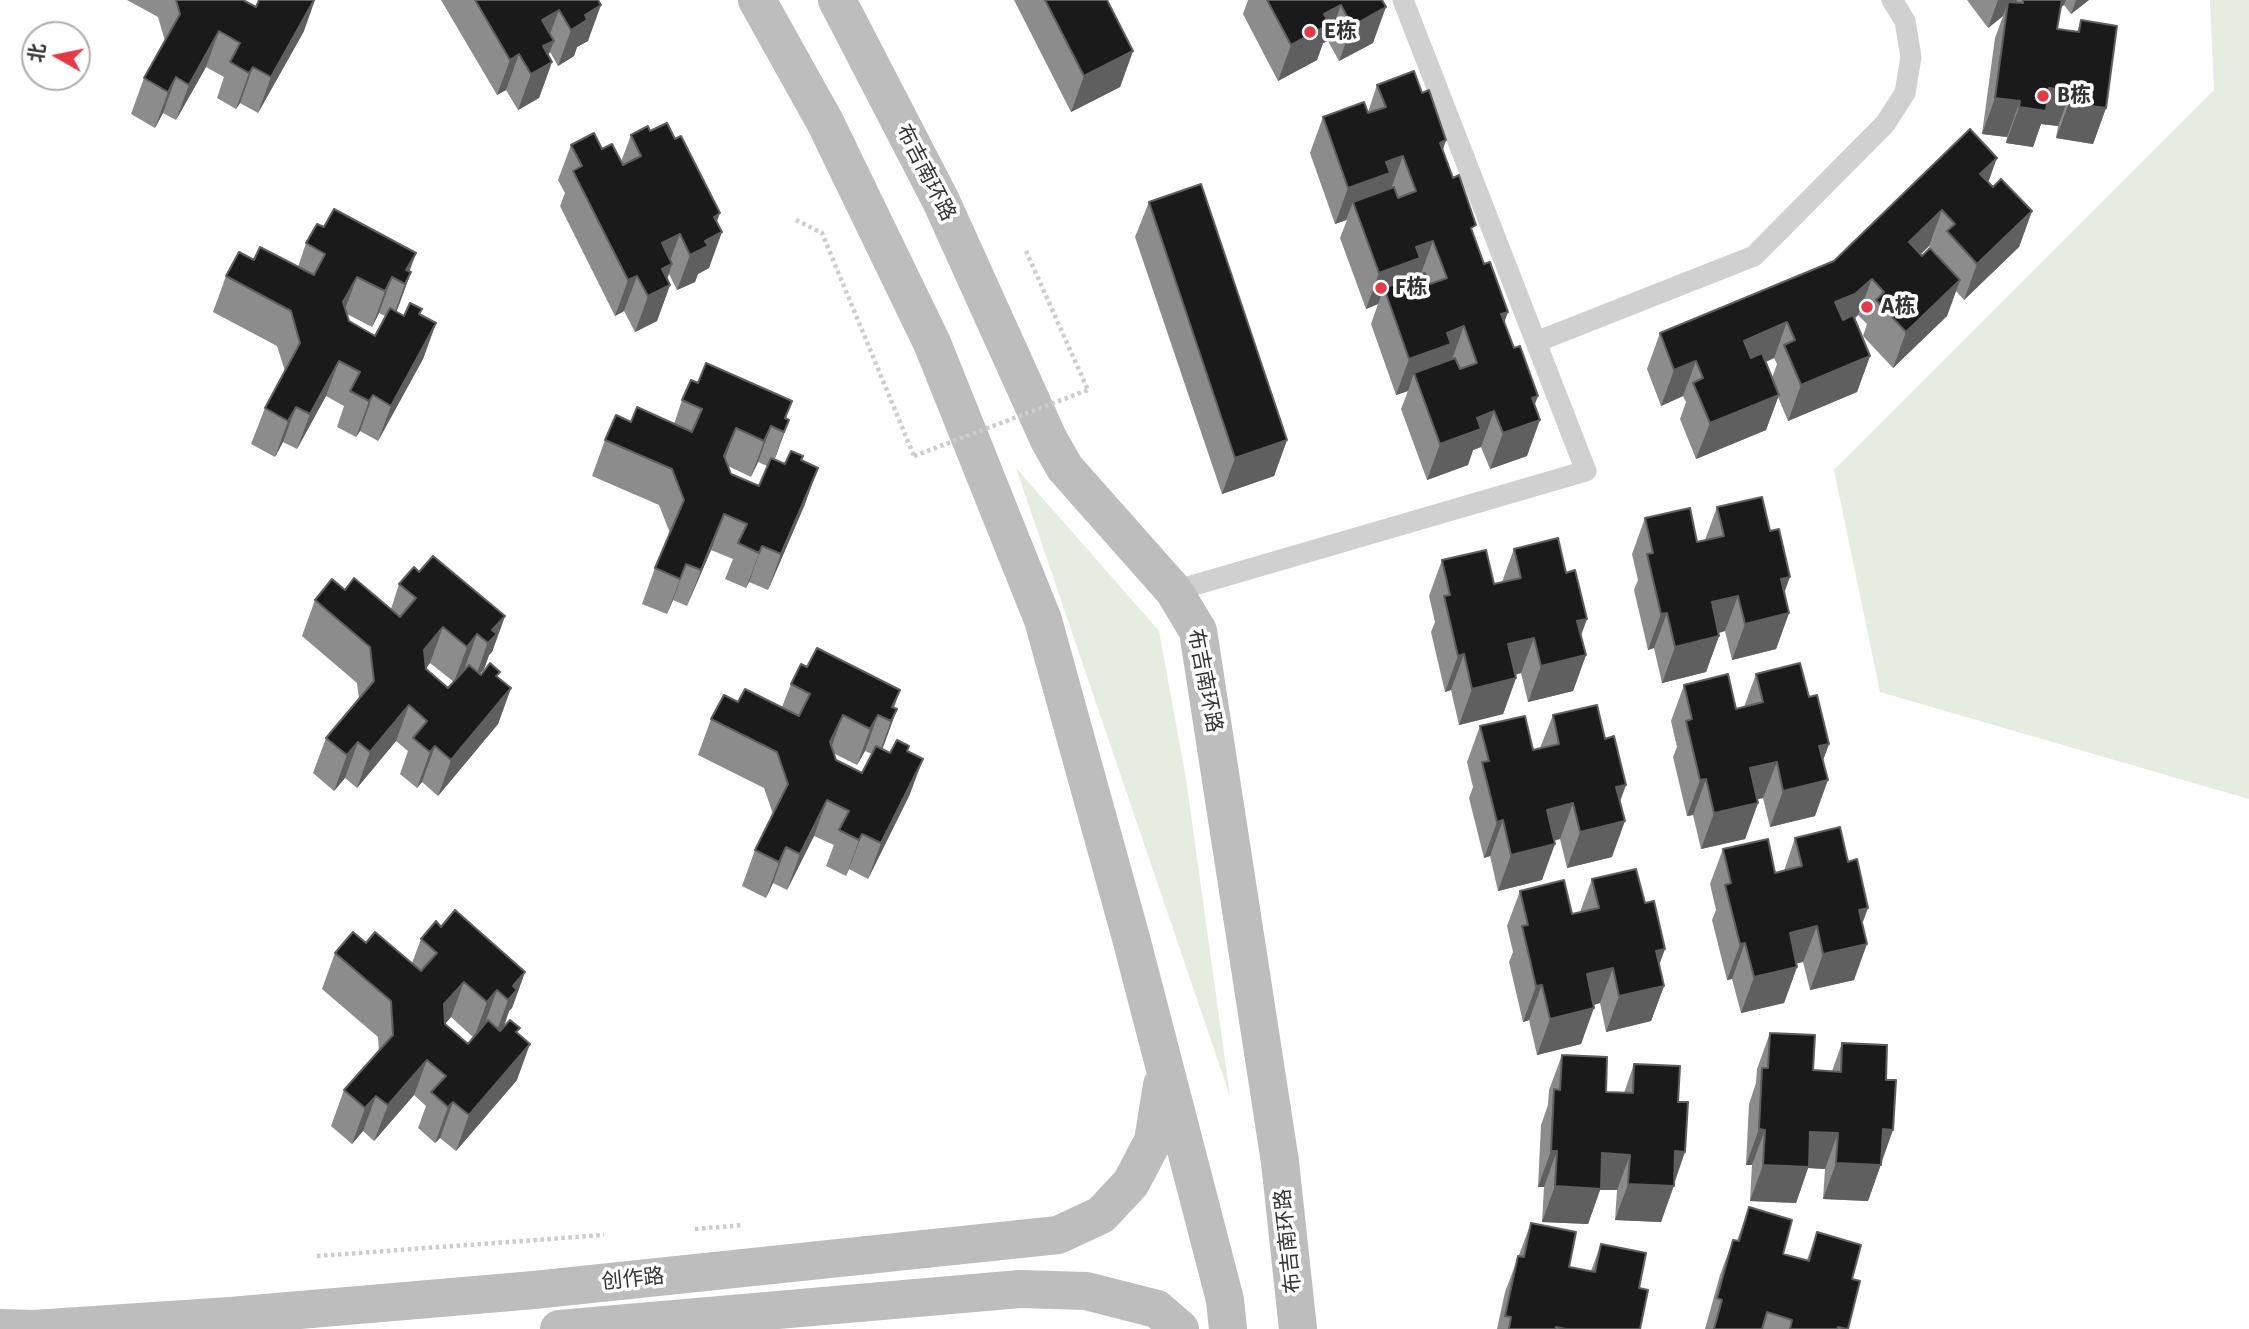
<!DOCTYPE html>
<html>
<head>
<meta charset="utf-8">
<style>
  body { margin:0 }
  #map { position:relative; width:2249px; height:1329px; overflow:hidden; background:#fff; font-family:Signika,"Noto Sans SC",sans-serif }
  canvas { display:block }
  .north { position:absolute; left:21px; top:21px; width:70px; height:70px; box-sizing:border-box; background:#fff; border:2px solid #adadad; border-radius:50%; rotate:279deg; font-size:19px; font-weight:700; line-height:28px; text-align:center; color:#333 }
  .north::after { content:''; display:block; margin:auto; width:24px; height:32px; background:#e63946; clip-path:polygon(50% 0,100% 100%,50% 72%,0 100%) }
</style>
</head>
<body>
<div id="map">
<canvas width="2249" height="1329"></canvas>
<div class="north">北</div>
</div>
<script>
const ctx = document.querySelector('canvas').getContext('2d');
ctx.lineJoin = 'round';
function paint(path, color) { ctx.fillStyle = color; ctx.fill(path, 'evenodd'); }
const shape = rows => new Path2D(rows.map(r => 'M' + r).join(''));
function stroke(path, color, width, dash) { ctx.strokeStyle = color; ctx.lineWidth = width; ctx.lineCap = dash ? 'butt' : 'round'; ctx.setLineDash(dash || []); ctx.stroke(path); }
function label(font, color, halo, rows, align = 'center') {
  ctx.font = font + ' Signika,"Noto Sans SC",sans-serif'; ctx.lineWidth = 7; ctx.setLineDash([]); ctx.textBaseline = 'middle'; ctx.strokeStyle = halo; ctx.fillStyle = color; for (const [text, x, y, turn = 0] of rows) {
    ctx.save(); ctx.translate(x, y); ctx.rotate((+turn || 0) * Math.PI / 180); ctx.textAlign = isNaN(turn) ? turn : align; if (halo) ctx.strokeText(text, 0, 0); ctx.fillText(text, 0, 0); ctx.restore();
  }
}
paint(shape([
  [2210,0,2249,0,2249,799,1880,692,1834,470,2214,90],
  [1016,468,1159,631,1186,779,1230,1096]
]), '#e6ecdf');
stroke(shape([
  [796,220,822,233,914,456],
  [1026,251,1088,390],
  [695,1229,744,1225],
  [317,1256,604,1235]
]), '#cdcdcd', 4.5, [3.5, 3.5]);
stroke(shape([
  [1536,342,1754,256,1885,124,1905,93,1911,57,1905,21,1892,0],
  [1174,591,1586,471,1403,0]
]), '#d0d0d0', 21);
stroke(shape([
  [757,0,825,122,932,343,1043,620,1131,938,1225,1300,1228,1329],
  [837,0,941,201,1049,440,1065,468,1174,591,1198,631,1280,1162,1298,1329],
  [0,1328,34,1329,230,1316,534,1290,1058,1235,1101,1215,1131,1183,1153,1141,1162,1085],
  [559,1329,1020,1289,1086,1291,1157,1309,1180,1329]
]), '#bdbdbd', 38);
stroke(shape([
  [914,456,1088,390]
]), '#cdcdcd', 4.5, [3.5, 3.5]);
paint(shape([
  [127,0,243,0,304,31,258,113,240,103,236,109,217,98,224,77,206,67,176,120,163,113,155,128,131,114,144,78,165,41,158,17],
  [441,0,598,0,588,41,577,47,574,56,558,66,550,52,548,55,552,62,539,98,518,110,506,90,497,95],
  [1014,0,1107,0,1133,51,1120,87,1071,112],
  [1248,0,1382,0,1373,43,1339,61,1328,41,1323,43,1317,60,1278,81,1243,14],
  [1967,0,2089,0,2071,14,2064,5,2061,7,2057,29,2077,32,2081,20,2106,108,2093,144,2056,138,2058,126,2041,124,2033,147,2006,143,2007,137,1982,134,1995,38,2003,16,1988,28],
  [1377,85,1422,93,1446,140,1443,150,1534,405,1527,456,1490,469,1481,447,1473,450,1468,465,1427,480,1401,409,1408,391,1396,395,1371,324,1378,304,1366,309,1340,238,1347,220,1335,224,1310,153,1323,117,1368,112],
  [650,131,717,222,709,268,698,274,695,282,677,290,669,274,667,279,670,285,657,321,635,332,624,311,615,316,560,206,565,193,558,180,571,145,602,149,621,162,631,135],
  [1988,182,1993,187,2032,211,2019,247,1964,300,1956,291,1947,316,1893,368,1863,336,1867,324,1858,315,1855,318,1870,356,1857,392,1788,421,1778,397,1766,430,1696,459,1680,419,1686,402,1683,396,1661,406,1647,369,1660,333,1834,261],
  [1929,246,1938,255,1938,256,1922,256,1920,255],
  [1774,358,1777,364,1772,378,1766,362],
  [1149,202,1287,440,1274,476,1222,494,1135,237],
  [306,243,411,272,396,312,404,316,422,309,420,314,436,323,423,359,378,441,360,431,356,437,337,427,344,406,326,396,297,449,283,442,275,457,251,444,265,408,285,371,277,346,213,312,226,276,254,260,298,267],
  [379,313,385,316,375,336,349,321,347,314,372,327],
  [682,400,785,418,789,420,774,459,785,464,801,460,805,504,768,590,749,582,746,588,725,579,733,559,711,550,687,606,673,600,667,614,642,604,655,568,670,533,659,505,592,476,605,440,631,422,674,424],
  [758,462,767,466,759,486,731,474,728,466,751,477],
  [1717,507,1784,593,1789,613,1776,649,1732,660,1725,631,1719,633,1719,636,1706,672,1662,683,1654,648,1648,650,1634,590,1638,580,1632,554,1645,518,1697,542,1705,540],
  [1514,549,1581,635,1586,655,1573,691,1528,702,1521,673,1515,675,1516,678,1503,714,1459,725,1451,690,1445,692,1431,632,1435,622,1429,596,1442,560,1494,584,1502,582],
  [419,572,505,616,492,652,489,655,484,669,480,674,498,677,511,688,498,724,438,796,422,782,417,788,400,774,408,751,396,741,357,788,345,778,334,791,313,773,326,738,359,699,357,683,302,636,315,600,345,590,391,609,399,584],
  [430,663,454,682,448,688,426,669],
  [807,667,900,690,894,708,897,709,882,749,890,753,907,751,910,794,868,879,849,869,846,876,826,866,834,845,814,836,787,890,773,883,766,898,742,886,755,850,773,814,764,788,698,755,711,719,738,702,782,707,791,684],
  [865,751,872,754,862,773,836,760,833,753,857,765],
  [1756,674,1809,697,1829,744,1823,760,1815,816,1770,827,1763,798,1757,799,1758,803,1745,839,1701,849,1693,815,1687,816,1673,757,1677,747,1671,721,1684,685,1736,709,1744,707],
  [1553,715,1620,801,1612,857,1567,868,1560,839,1554,841,1542,880,1498,891,1490,856,1484,858,1469,798,1473,787,1467,762,1480,726,1533,750,1540,748],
  [1795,838,1862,924,1854,980,1810,990,1803,962,1797,963,1797,967,1784,1003,1741,1013,1732,979,1727,980,1712,920,1716,910,1710,884,1723,849,1775,873,1784,871],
  [1592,879,1659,966,1664,986,1651,1021,1606,1032,1600,1003,1594,1005,1581,1044,1537,1055,1529,1020,1523,1022,1509,962,1513,952,1507,926,1520,891,1572,914,1580,912],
  [441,927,525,972,512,1008,509,1011,504,1026,518,1033,517,1080,456,1151,440,1138,435,1143,418,1128,426,1106,414,1095,374,1141,363,1131,352,1144,331,1126,344,1090,379,1051,378,1037,322,989,335,953,366,943,412,963,421,939],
  [451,1017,473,1037,468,1044,445,1024],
  [1770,1033,1813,1070,1832,1071,1842,1043,1882,1161,1868,1201,1823,1199,1825,1169,1808,1168,1796,1203,1750,1201,1752,1165,1746,1165,1749,1104,1756,1083,1757,1069],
  [1562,1055,1606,1092,1624,1093,1634,1064,1674,1183,1674,1186,1661,1222,1615,1220,1617,1190,1600,1190,1588,1224,1542,1222,1544,1187,1538,1187,1541,1125,1548,1105,1549,1090],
  [1749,1207,1783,1254,1807,1260,1817,1232,1852,1279,1848,1329,1705,1329,1720,1275,1733,1240,1737,1241],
  [1531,1223,1569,1267,1591,1271,1601,1244,1639,1288,1640,1329,1497,1329,1505,1292]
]), '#8c8c8c');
paint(shape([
  [314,0,315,0,304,31,258,113,271,77],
  [588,0,601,5,588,41,577,47,574,56,558,66,571,30],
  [1998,0,2017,0,2014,7,2008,2,2003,16,1988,28],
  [2057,0,2066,0,2064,5,2052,15],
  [2076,0,2089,0,2071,14],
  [1341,5,1328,41,1323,43,1317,60,1278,81,1291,45,1324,14],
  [1386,7,1373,43,1339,61,1352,26],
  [559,10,546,45,554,41,544,67,552,62,539,98,518,110,531,74,542,20],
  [219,31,206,67,176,120,189,85],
  [1133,51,1120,87,1071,112,1084,76],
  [519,54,506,90,497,95,510,60],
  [253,67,240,103,236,109,249,73],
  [176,77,163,113,155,128,168,92],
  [2049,88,2071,91,2058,126,2041,124,2033,147,2006,143,2019,107],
  [1995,98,2020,101,2007,137,1982,134],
  [2069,103,2106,108,2093,144,2056,138],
  [1446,140,1433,176,1440,143],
  [1403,156,1390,191,1353,202,1346,220,1335,224,1348,188,1386,162],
  [1997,158,1984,194,1980,174],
  [1942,210,1929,246,1896,278,1909,242],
  [2032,211,2019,247,1964,300,1977,264],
  [720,213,711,238,722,232,709,268,698,274,695,282,677,290,690,255,714,217],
  [680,234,668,266,672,264,664,288,670,285,657,321,635,332,648,296,662,243],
  [1433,241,1420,276,1384,288,1378,304,1366,309,1379,273,1416,247],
  [416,253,405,284,406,270],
  [411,272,398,308,392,320,405,284],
  [637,276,624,311,615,316,628,280],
  [357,277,344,312,343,302],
  [392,277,379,313,372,327,385,291],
  [1872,279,1858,315,1842,330,1835,302],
  [1960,280,1947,316,1893,368,1906,332],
  [1508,312,1495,348,1501,314],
  [1787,322,1774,358,1731,377,1744,341],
  [436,323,423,359,378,441,391,406],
  [1464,326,1451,362,1414,373,1408,391,1396,395,1409,359,1447,333],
  [1870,356,1857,392,1788,421,1801,385],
  [339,361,326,396,297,449,310,414],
  [1696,361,1683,396,1661,406,1674,370],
  [373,395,360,431,356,437,369,401],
  [1779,395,1766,430,1696,459,1710,423],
  [1538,396,1527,425,1540,420,1527,456,1490,469,1503,433,1532,398],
  [296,407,283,442,275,457,288,421],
  [1494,411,1481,447,1473,450,1468,465,1427,480,1440,444,1477,418],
  [789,420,776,456,771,467,784,432],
  [771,426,758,462,751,477,764,441],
  [736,428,723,464,724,456],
  [1287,440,1274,476,1222,494,1235,458],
  [818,468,805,504,768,590,781,554],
  [724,514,711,550,687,606,701,570],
  [762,546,749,582,746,588,759,553],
  [686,564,673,600,667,614,680,579],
  [1790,577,1777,613,1781,579],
  [1738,596,1725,631,1699,638,1712,602],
  [1667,613,1654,648,1648,650,1661,614],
  [1789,613,1776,649,1732,660,1745,624],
  [505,616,492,652,489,655,484,669,475,679,492,630],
  [1587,619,1574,655,1577,621],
  [443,627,430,663,411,685,424,650],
  [477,634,464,670,454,682,467,647],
  [1719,636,1706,672,1662,683,1675,647],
  [1534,638,1521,673,1495,680,1508,644],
  [1464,654,1451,690,1445,692,1458,656],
  [1586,655,1573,691,1528,702,1541,666],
  [1516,678,1503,714,1459,725,1472,689],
  [511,688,498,724,438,796,451,760],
  [409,705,396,741,357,788,370,752],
  [897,709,884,745,878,757,891,721],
  [843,715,830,751,830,742],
  [878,715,865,751,857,765,870,729],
  [358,742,345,778,334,791,347,755],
  [1829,744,1816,779,1819,746],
  [435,746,422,782,417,788,430,752],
  [923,759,910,794,868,879,881,843],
  [1777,762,1763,798,1737,804,1750,768],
  [1706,779,1693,815,1687,816,1700,780],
  [1828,780,1815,816,1770,827,1783,791],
  [1626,785,1613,821,1616,787],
  [827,800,814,836,787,890,800,854],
  [1573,803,1560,839,1534,845,1547,810],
  [1758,803,1745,839,1701,849,1714,813],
  [1503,820,1490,856,1484,858,1497,822],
  [1625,821,1612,857,1567,868,1580,832],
  [862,834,849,869,846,876,859,840],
  [1555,844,1542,880,1498,891,1511,855],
  [786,847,773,883,766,898,779,862],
  [1868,908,1855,944,1859,910],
  [1817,926,1803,962,1777,968,1790,933],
  [1745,943,1732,979,1727,980,1740,944],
  [1867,944,1854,980,1810,990,1823,954],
  [1665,949,1652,985,1656,951],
  [1797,967,1784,1003,1741,1013,1754,977],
  [1613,968,1600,1003,1574,1010,1587,974],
  [525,972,512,1008,509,1011,504,1026,495,1036,513,986],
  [464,982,451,1017,431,1040,444,1004],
  [1542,985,1529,1020,1523,1022,1536,986],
  [1664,986,1651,1021,1606,1032,1619,996],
  [497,990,484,1026,474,1038,487,1002],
  [1594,1008,1581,1044,1537,1055,1550,1019],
  [530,1044,517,1080,456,1151,469,1115],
  [427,1060,414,1095,374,1141,388,1105],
  [376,1096,363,1131,352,1144,365,1108],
  [453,1102,440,1138,435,1143,448,1107],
  [1759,1129,1765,1130,1752,1165,1746,1165],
  [1883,1129,1893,1130,1868,1201,1823,1199,1836,1163],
  [1810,1132,1838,1133,1825,1169,1808,1168,1796,1203,1750,1201,1763,1165],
  [1551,1151,1557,1151,1544,1187,1538,1187],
  [1675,1151,1685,1152,1661,1222,1615,1220,1628,1184],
  [1602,1153,1630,1155,1617,1190,1600,1190,1588,1224,1542,1222,1555,1186]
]), '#5f5f5f');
const building = shape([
  [176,0,243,0,256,7,259,0,314,0,271,77,253,67,249,73,230,62,240,43,219,31,189,85,176,77,168,92,144,78,180,14,176,0],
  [475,0,598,0,601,5,585,15,587,20,571,30,559,10,542,20,554,41,543,46,552,62,531,74,519,54,510,60,475,0],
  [1045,0,1107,0,1133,51,1084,76,1045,0],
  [1267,0,1382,0,1386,7,1352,26,1341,5,1324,14,1330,24,1291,45,1267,0],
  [2023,0,2062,0,2057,29,2079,32,2081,20,2117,26,2106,108,2069,103,2071,91,2049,88,2046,111,2019,107,2020,101,1995,98,2008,2,2023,3,2023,0],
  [1414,71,1422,93,1429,90,1446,140,1440,143,1453,178,1459,175,1476,225,1471,228,1484,264,1490,262,1508,312,1501,314,1514,348,1520,346,1538,396,1532,398,1540,420,1503,433,1494,411,1477,418,1481,429,1440,444,1414,373,1455,358,1460,369,1477,363,1464,326,1447,333,1451,344,1409,359,1384,288,1425,273,1430,284,1447,278,1433,241,1416,247,1420,258,1379,273,1353,202,1394,187,1398,198,1416,191,1403,156,1386,162,1390,173,1348,188,1323,117,1364,102,1368,113,1386,107,1377,85,1414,71],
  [667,123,675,139,681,136,720,213,714,217,722,232,705,241,708,246,690,255,680,234,662,243,672,264,662,269,670,285,648,296,637,276,628,280,573,171,582,166,571,145,594,133,602,149,612,144,623,165,641,156,631,135,648,126,650,131,667,123],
  [1970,129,1997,158,1980,174,1993,187,2001,179,2032,211,1977,264,1947,231,1955,224,1942,210,1909,242,1922,256,1930,248,1960,280,1906,332,1876,300,1884,292,1872,279,1855,294,1835,302,1843,320,1853,315,1870,356,1801,385,1784,345,1795,340,1787,322,1744,341,1751,358,1762,353,1779,395,1710,423,1693,383,1703,378,1696,361,1674,370,1660,333,1834,261,1970,129],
  [1201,184,1287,440,1235,458,1149,202,1201,184],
  [334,209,416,253,406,270,411,272,405,284,392,277,385,291,357,277,343,302,349,321,375,336,390,308,404,316,410,303,422,309,419,314,436,323,391,406,373,395,369,401,350,391,360,372,339,361,310,414,296,407,288,421,265,408,300,343,291,311,226,276,239,252,254,260,260,247,314,275,325,254,306,243,317,224,324,227,334,209],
  [706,363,792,401,785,418,789,420,784,432,771,426,764,441,736,428,724,456,731,474,759,486,771,458,785,464,791,451,803,456,801,460,818,468,781,554,762,546,759,553,738,543,747,524,724,514,701,570,686,564,680,579,655,568,684,500,672,469,605,440,616,415,631,422,637,407,692,432,702,409,682,400,691,380,698,383,706,363],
  [1762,497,1770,531,1779,529,1790,577,1781,579,1789,613,1745,624,1738,596,1712,602,1719,636,1675,647,1667,613,1661,614,1647,554,1653,553,1645,518,1690,508,1697,542,1724,536,1717,507,1762,497],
  [1558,538,1566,573,1575,570,1587,619,1577,621,1586,655,1541,666,1534,638,1508,644,1516,678,1472,689,1464,654,1458,656,1444,596,1450,595,1442,560,1486,550,1494,584,1521,578,1514,549,1558,538],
  [433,556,505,616,492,630,497,634,488,643,477,634,467,647,443,627,424,650,426,669,448,688,469,665,481,675,490,663,500,672,496,676,511,688,451,760,435,746,430,752,413,738,427,721,409,705,370,752,358,742,347,755,326,738,374,681,370,647,315,600,332,579,345,590,354,578,400,617,416,598,399,584,414,567,419,572,433,556],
  [817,648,900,690,892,707,897,709,891,721,878,715,870,729,843,715,830,742,836,760,862,773,876,746,890,753,897,740,909,746,907,751,923,759,881,843,862,834,859,840,839,830,849,811,827,800,800,854,786,847,779,862,755,850,788,784,777,752,711,719,724,695,738,702,745,689,799,716,810,694,791,684,801,664,807,667,817,648],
  [1800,663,1809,697,1817,695,1829,744,1819,746,1828,780,1783,791,1777,762,1750,768,1758,803,1714,813,1706,779,1700,780,1686,721,1692,719,1684,685,1728,674,1736,709,1763,702,1756,674,1800,663],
  [1597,705,1605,739,1614,736,1626,785,1616,787,1625,821,1580,832,1573,803,1547,810,1555,844,1511,855,1503,820,1497,822,1482,762,1489,761,1480,726,1525,716,1533,750,1559,744,1553,715,1597,705],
  [1840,827,1848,862,1857,859,1868,908,1859,910,1867,944,1823,954,1817,926,1790,933,1797,967,1754,977,1745,943,1740,944,1725,885,1731,883,1723,849,1768,839,1775,873,1802,866,1795,838,1840,827],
  [1636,869,1645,903,1654,901,1665,949,1656,951,1664,986,1619,996,1613,968,1587,974,1594,1008,1550,1019,1542,985,1536,986,1522,926,1528,925,1520,891,1564,880,1572,914,1599,908,1592,879,1636,869],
  [455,910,525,972,513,986,517,990,508,1000,497,990,487,1002,464,982,444,1004,445,1024,468,1044,488,1020,500,1031,510,1020,520,1028,516,1032,530,1044,469,1115,453,1102,448,1107,431,1092,446,1076,427,1060,388,1105,376,1096,365,1108,344,1090,393,1035,391,1001,335,953,353,932,366,943,375,932,421,971,437,953,421,939,436,921,441,927,455,910],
  [1770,1033,1815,1035,1813,1070,1841,1072,1842,1043,1887,1045,1886,1080,1896,1080,1893,1130,1883,1129,1881,1165,1836,1163,1838,1133,1810,1132,1809,1167,1763,1165,1765,1130,1759,1129,1762,1068,1768,1068,1770,1033],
  [1562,1055,1607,1057,1606,1092,1633,1093,1634,1064,1680,1066,1678,1102,1688,1102,1685,1152,1675,1151,1674,1186,1628,1184,1630,1155,1602,1153,1601,1189,1555,1186,1557,1151,1551,1151,1554,1089,1560,1090,1562,1055],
  [1749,1207,1792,1220,1783,1254,1809,1261,1817,1232,1861,1245,1852,1279,1860,1281,1848,1329,1838,1327,1837,1329,1790,1329,1792,1320,1767,1312,1762,1329,1714,1329,1722,1300,1717,1298,1733,1240,1739,1241,1749,1207],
  [1531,1223,1576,1232,1569,1267,1595,1272,1601,1244,1646,1253,1639,1288,1648,1290,1640,1329,1566,1329,1556,1327,1555,1329,1509,1329,1511,1317,1505,1316,1518,1256,1524,1257,1531,1223]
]);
paint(building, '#1a1a1a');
stroke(building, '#5f5f5f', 2);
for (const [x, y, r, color] of [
  [1310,32,7,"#e63946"],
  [2043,96,7,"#e63946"],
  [1381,288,7,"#e63946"],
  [1867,307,7,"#e63946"]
]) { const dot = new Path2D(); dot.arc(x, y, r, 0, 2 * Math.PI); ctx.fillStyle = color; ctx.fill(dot); stroke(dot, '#fff', 2.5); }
label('bold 21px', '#333', '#fff', [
  ["E栋",1324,32],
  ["B栋",2057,96],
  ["F栋",1395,288],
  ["A栋",1881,307]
], 'left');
label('21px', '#333', '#fff', [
  ["布吉南环路",925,173,63],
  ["布吉南环路",1204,681,79],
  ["布吉南环路",1289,1241,-96],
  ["创作路",633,1280,-6]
]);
</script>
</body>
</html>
